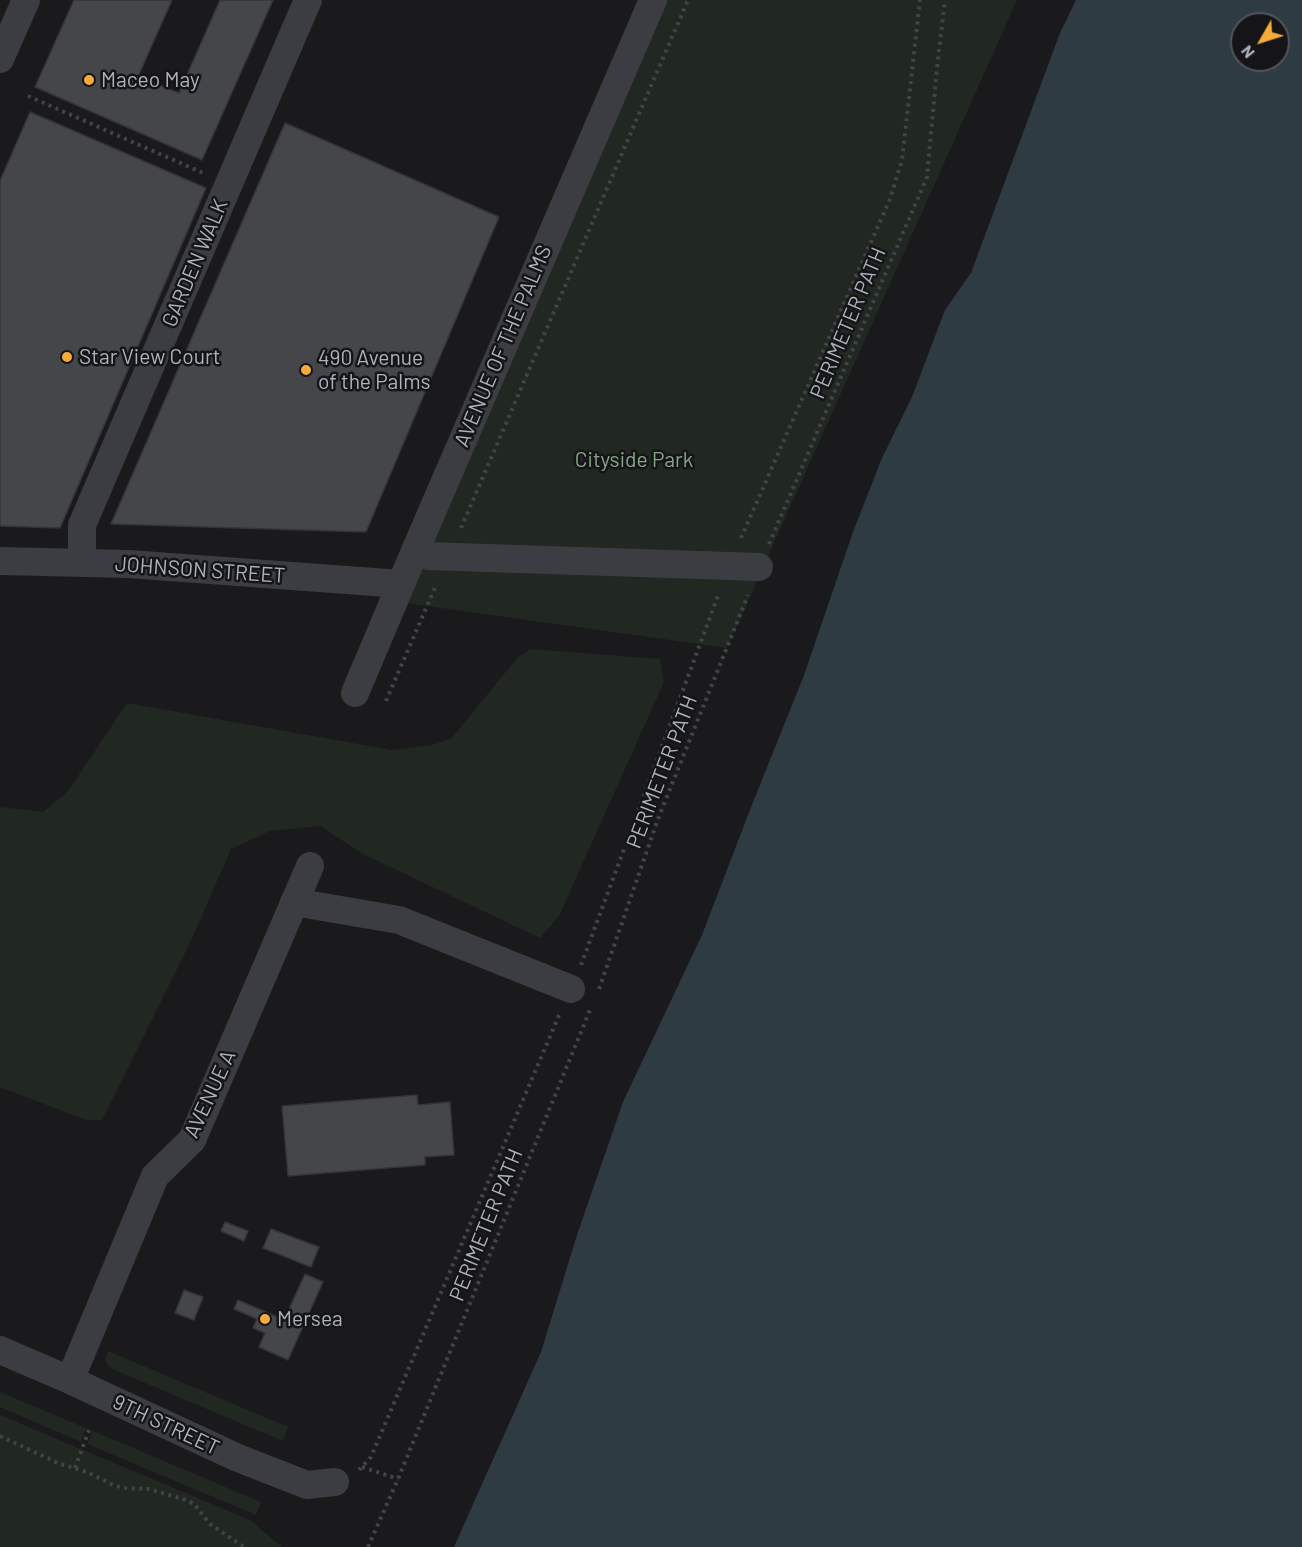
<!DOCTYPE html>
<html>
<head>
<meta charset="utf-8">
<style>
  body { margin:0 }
  #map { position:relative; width:1302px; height:1547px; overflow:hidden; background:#1a1a1d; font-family:Barlow,sans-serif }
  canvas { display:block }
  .north { position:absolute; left:1230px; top:12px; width:60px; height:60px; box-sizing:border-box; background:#151518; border:2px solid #52545a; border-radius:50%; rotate:231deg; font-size:16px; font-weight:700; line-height:24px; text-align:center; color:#adb3bc }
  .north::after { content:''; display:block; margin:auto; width:21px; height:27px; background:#f7ab39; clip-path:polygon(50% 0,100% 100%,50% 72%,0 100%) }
</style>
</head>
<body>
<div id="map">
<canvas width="1302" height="1547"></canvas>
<div class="north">N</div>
</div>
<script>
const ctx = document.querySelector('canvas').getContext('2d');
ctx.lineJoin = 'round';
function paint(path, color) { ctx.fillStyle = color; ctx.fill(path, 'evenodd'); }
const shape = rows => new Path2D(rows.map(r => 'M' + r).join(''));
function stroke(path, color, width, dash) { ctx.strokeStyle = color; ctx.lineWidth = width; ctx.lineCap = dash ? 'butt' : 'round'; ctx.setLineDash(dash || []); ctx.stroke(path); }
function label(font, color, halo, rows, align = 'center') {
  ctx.font = font + ' Barlow,sans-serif'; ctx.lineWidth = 5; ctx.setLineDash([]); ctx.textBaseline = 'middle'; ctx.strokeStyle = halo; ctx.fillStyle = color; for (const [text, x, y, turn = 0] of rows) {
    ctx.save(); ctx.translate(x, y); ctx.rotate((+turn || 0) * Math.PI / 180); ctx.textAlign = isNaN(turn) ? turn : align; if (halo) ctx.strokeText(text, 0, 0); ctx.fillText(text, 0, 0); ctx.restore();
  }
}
paint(shape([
  [666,0,1017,0,727,648,391,601],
  [531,649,660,659,664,682,559,916,540,938,363,854,320,826,270,831,231,849,189,945,102,1120,86,1120,0,1087,0,807,43,812,68,791,127,703,392,750,432,745,451,739,518,657],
  [108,1351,288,1427,283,1441,112,1369,108,1366,105,1360],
  [0,1392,86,1428,81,1442,0,1407],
  [0,1415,250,1520,282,1547,0,1547],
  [93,1431,261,1502,256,1515,87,1444]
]), '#202821');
paint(shape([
  [1049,0,1302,0,1302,1547,428,1547],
  [1242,24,1278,24,1278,60,1242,60]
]), '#2f3b42');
paint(shape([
  [1046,0,1076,0,1060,33,971,273,945,310,912,397,882,458,853,532,803,678,753,802,702,935,623,1102,577,1235,541,1352,454,1547,425,1547,432,1517,564,1167]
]), '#1a1a1d');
const building = shape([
  [74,0,172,0,137,79,140,81,141,78,179,93,220,0,273,0,202,160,35,87,74,0],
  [30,112,206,188,60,528,0,526,0,181,30,112],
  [285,123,499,217,366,532,111,524,285,123],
  [417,1095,418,1105,450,1102,454,1155,425,1157,425,1165,288,1176,282,1106,417,1095],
  [225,1222,248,1231,244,1241,221,1231,225,1222],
  [271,1229,319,1247,311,1267,263,1248,271,1229],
  [305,1274,323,1282,288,1360,259,1347,265,1333,253,1328,257,1319,234,1309,238,1300,284,1320,305,1274],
  [184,1290,203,1297,194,1320,175,1313,184,1290]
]);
paint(building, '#44464a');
stroke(building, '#343539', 1.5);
stroke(shape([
  [28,96,203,173],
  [461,528,688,0],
  [741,538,890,199,902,160,920,0],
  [769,544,927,177,937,68,945,0],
  [386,701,436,585],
  [581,965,719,593],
  [599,989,658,819,748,595],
  [0,1436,58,1463,89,1473,113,1485,124,1488,149,1489,186,1500,194,1504,210,1524,244,1547],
  [362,1467,398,1479],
  [75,1468,89,1430],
  [359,1470,371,1457,560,1013],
  [368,1547,398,1479,590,1010]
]), '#414449', 4, [3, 4.5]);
stroke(shape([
  [0,59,26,0],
  [428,556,759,567],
  [0,561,129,564,401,584],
  [82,563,82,525,308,0],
  [355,693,415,551,653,0],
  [294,902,399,920,571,989],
  [0,1350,70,1380,238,1458,307,1485,335,1482],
  [70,1380,155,1176,192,1140,310,866]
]), '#3b3d42', 28);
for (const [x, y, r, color] of [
  [89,80,6,"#f7ab39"],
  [67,357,6,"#f7ab39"],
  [306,370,6,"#f7ab39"],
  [265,1319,6,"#f7ab39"]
]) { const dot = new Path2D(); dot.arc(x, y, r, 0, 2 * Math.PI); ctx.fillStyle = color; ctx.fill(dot); stroke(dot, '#151518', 2); }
label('21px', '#adb3bc', '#151518', [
  ["Maceo May",101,80],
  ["Star View Court",79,357],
  ["490 Avenue",318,358],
  ["of the Palms",318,382],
  ["Mersea",277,1319]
], 'left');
label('21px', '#adb3bc', '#151518', [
  ["GARDEN WALK",195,263,-67],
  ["PERIMETER PATH",848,323,-67],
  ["AVENUE OF THE PALMS",503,346,-67],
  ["JOHNSON STREET",200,570,4],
  ["PERIMETER PATH",662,772,-69],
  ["AVENUE A",210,1094,-65],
  ["PERIMETER PATH",486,1225,-68],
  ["9TH STREET",166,1425,25]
]);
label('21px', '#84a884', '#151518', [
  ["Cityside Park",634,460]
]);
</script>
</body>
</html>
